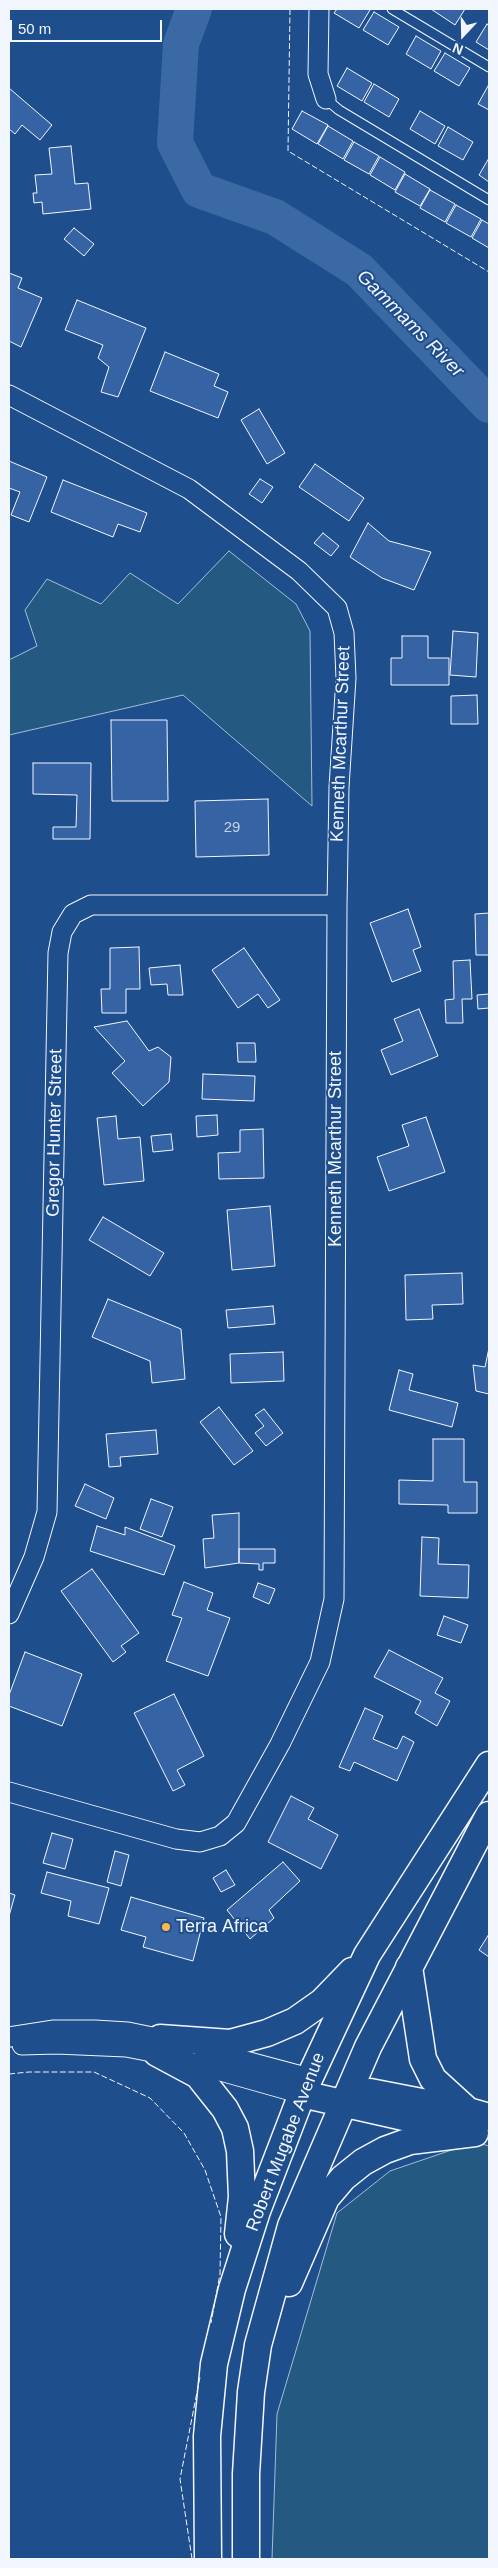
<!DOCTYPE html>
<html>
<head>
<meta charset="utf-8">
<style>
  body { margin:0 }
  #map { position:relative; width:498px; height:2568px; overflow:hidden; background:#1f4e8c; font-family:Arial,sans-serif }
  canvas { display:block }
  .frame { position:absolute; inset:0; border:10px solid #f2f6ff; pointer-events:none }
  .north { position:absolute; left:438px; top:10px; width:50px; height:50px; -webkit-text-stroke:4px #1f4e8c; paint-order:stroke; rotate:201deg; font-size:14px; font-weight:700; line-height:20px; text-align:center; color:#f2f6ff }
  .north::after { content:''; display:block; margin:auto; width:18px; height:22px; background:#f2f6ff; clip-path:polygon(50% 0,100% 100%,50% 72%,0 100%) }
  .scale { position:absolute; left:10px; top:20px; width:152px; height:22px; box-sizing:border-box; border:2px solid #f2f6ff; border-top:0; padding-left:6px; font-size:15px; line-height:18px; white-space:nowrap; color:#f2f6ff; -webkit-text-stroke:4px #1f4e8c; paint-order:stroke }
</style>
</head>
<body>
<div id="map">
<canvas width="498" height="2568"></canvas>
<div class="frame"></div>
<div class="north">N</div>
<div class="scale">50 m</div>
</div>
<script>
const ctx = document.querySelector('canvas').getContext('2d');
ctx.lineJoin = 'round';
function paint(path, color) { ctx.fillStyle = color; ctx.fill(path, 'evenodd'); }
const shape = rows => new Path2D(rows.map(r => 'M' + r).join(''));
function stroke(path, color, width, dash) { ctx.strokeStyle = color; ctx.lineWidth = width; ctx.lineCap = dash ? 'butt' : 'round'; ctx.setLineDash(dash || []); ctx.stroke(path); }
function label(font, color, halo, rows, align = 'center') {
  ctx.font = font + ' Arial,sans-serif'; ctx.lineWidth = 4; ctx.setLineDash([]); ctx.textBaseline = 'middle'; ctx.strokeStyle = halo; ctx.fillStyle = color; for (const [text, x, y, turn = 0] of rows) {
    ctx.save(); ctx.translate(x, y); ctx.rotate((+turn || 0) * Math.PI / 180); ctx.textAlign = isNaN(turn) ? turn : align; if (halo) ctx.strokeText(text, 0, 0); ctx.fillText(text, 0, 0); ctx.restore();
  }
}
const green = shape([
  [229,551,296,604,310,631,312,806,183,695,9,735,9,660,37,646,25,610,47,579,101,604,130,573,178,604,229,551],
  [475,2142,489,2146,489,2559,272,2559,277,2414,337,2213,390,2171,475,2142]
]);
paint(green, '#245a82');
stroke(green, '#a8bbd7', 1);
stroke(shape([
  [194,9,181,44,175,143,199,190,275,217,359,270,489,405]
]), '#3b69a3', 36);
const building = shape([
  [337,9,368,9,370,10,359,28,334,13,337,9],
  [431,9,465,9,455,25,431,9],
  [374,12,399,27,388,45,363,30,374,12],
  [487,24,489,26,489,50,476,42,487,24],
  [416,36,441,51,431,69,406,54,416,36],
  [445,53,470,68,459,86,434,71,445,53],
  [347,68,372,83,362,101,337,86,347,68],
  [374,84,399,99,389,117,364,102,374,84],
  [488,86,489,86,489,110,478,104,488,86],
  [9,88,52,125,40,140,22,125,15,134,9,129,9,88],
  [302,111,328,125,317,144,292,129,302,111],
  [420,111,445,126,435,144,410,129,420,111],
  [328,126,353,141,343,159,318,144,328,126],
  [448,127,473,142,463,160,438,146,448,127],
  [354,142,379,156,369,174,344,160,354,142],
  [71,146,75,184,88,183,91,209,43,214,42,202,34,203,33,193,37,193,35,175,52,174,49,148,71,146],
  [380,157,405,172,395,190,370,175,380,157],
  [489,158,489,182,479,175,489,158],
  [405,174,430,189,420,206,395,192,405,174],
  [430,190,455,204,445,222,420,208,430,190],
  [456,205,481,219,471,237,446,223,456,205],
  [482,220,489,224,489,248,472,238,482,220],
  [74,228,94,244,84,256,64,239,74,228],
  [9,273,22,278,18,288,42,298,21,347,9,341,9,273],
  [77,300,146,328,118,397,101,392,109,367,98,358,103,345,65,330,77,300],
  [165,352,219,374,214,386,228,392,218,418,150,391,165,352],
  [259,409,285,453,267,464,241,420,259,409],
  [9,461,47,477,29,522,11,515,20,492,9,488,9,461],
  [315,464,364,498,349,521,299,487,315,464],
  [260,479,273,487,262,503,249,494,260,479],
  [63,480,147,513,140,532,118,524,113,537,51,512,63,480],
  [368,523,389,541,431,552,414,590,382,578,350,557,368,523],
  [323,533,339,546,331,556,314,543,323,533],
  [453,631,478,633,476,677,450,675,453,631],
  [402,636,428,636,428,658,449,658,449,685,391,685,391,658,402,658,402,636],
  [477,695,478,724,451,724,451,696,477,695],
  [111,720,167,720,168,801,112,801,111,720],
  [33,763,91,763,90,839,53,839,53,827,76,827,77,795,33,794,33,763],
  [268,799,269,855,196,857,195,801,268,799],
  [408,909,421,947,413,950,421,971,392,982,370,923,408,909],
  [489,913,489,955,476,955,475,914,489,913],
  [139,947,140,989,126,989,126,1013,102,1013,101,989,110,989,110,948,139,947],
  [244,948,280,1000,268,1008,258,994,238,1008,212,970,244,948],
  [470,960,472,999,462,999,463,1023,446,1023,445,1000,454,999,453,961,470,960],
  [180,965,183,995,168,995,167,984,151,985,149,968,180,965],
  [489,994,489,1008,478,1009,477,995,489,994],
  [419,1009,438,1056,391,1075,381,1050,403,1041,394,1019,419,1009],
  [127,1021,149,1051,158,1047,171,1057,169,1082,143,1106,112,1073,125,1061,94,1027,127,1021],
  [237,1043,255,1043,256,1062,238,1062,237,1043],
  [203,1074,255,1076,254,1101,202,1099,203,1074],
  [217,1115,218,1135,197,1137,196,1116,217,1115],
  [116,1116,118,1139,140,1137,144,1181,104,1185,97,1118,116,1116],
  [426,1117,445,1172,389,1191,377,1157,409,1146,402,1125,426,1117],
  [263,1129,264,1178,219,1179,218,1153,240,1152,240,1130,263,1129],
  [171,1134,173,1150,153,1152,151,1136,171,1134],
  [270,1206,275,1266,232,1270,227,1210,270,1206],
  [103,1217,164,1253,150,1276,89,1240,103,1217],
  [462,1273,463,1304,432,1305,433,1319,406,1320,405,1275,462,1273],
  [108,1299,181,1329,185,1379,152,1383,150,1361,92,1337,108,1299],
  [273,1306,275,1324,228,1328,226,1310,273,1306],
  [489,1348,489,1394,476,1391,473,1365,485,1367,489,1348],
  [283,1352,284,1381,231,1383,230,1354,283,1352],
  [399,1370,413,1374,409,1390,458,1403,452,1427,389,1410,399,1370],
  [219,1407,253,1451,234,1465,200,1422,219,1407],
  [264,1409,283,1433,266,1446,255,1433,264,1426,255,1415,264,1409],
  [156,1430,158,1454,120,1457,121,1466,109,1467,106,1434,156,1430],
  [433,1439,464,1439,464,1482,477,1482,477,1513,448,1513,448,1505,399,1504,399,1480,433,1481,433,1439],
  [85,1484,114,1498,106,1519,75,1506,85,1484],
  [151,1499,173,1507,162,1537,140,1529,151,1499],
  [239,1513,239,1563,205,1568,203,1539,214,1538,212,1515,239,1513],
  [97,1526,125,1535,125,1527,175,1546,164,1575,90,1551,97,1526],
  [422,1537,439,1538,438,1564,469,1565,468,1598,420,1596,422,1537],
  [239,1549,275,1549,275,1563,263,1563,263,1570,259,1570,259,1564,239,1563,239,1549],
  [92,1569,139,1633,121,1646,126,1652,113,1662,61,1591,92,1569],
  [184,1582,213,1593,207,1610,230,1618,208,1676,166,1661,182,1618,172,1615,184,1582],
  [258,1583,275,1589,269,1604,253,1597,258,1583],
  [444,1616,468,1625,461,1643,437,1635,444,1616],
  [389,1650,443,1678,435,1693,450,1701,437,1726,415,1713,421,1701,374,1677,389,1650],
  [25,1652,82,1674,62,1726,9,1706,9,1695,25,1652],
  [174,1694,204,1756,177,1770,185,1785,173,1791,134,1713,174,1694],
  [365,1708,383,1716,373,1739,397,1749,403,1736,414,1742,397,1781,354,1762,350,1771,339,1767,365,1708],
  [291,1796,314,1808,308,1819,338,1835,321,1869,268,1842,291,1796],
  [52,1833,73,1839,65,1869,43,1863,52,1833],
  [115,1851,129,1855,121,1886,107,1882,115,1851],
  [283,1862,300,1881,269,1910,274,1918,250,1939,227,1910,283,1862],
  [226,1870,235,1885,221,1892,213,1878,226,1870],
  [47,1872,109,1888,99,1924,68,1916,71,1901,41,1893,47,1872],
  [9,1893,15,1895,9,1916,9,1893],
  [131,1897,204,1918,193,1961,143,1947,146,1937,121,1930,131,1897],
  [489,1934,489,1957,479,1950,489,1934]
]);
paint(building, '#3563a3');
stroke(building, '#f2f6ff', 1);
const lane = shape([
  [392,9,489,67],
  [326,99,339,110,489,200]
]);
const street = shape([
  [319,9,318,74,326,99],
  [9,395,189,489,299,571,337,608,344,633,346,678,339,787,337,905,334,1599,320,1662,280,1744,236,1823,220,1836,200,1842,176,1839,9,1792],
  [9,1614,34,1557,47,1512,58,953,62,932,73,914,91,905,337,905],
  [9,2037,54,2030,95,2030,128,2032,172,2041],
  [22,2045,56,2044,126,2047,157,2053,302,2094],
  [204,2050,309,2078]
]);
const secondary = shape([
  [409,1967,423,2059,433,2079,467,2110],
  [160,2038,230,2043,267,2033,295,2021,322,2002,352,1971],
  [157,2053,198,2075,225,2109,235,2128,240,2151,242,2197,238,2234],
  [370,2092,468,2111,489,2117],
  [302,2094,457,2129],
  [289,2283,326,2198,343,2178,363,2162,385,2150,410,2141,475,2133],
  [208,2559,207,2436,214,2364,232,2289,257,2211,302,2094,367,1955,489,1765],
  [246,2559,246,2474,251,2392,258,2345,291,2226,368,2047,489,1815]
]);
stroke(lane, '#f2f6ff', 11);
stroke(street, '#f2f6ff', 21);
stroke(secondary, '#f2f6ff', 29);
stroke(lane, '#1f4e8c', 9);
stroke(street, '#1f4e8c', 19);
stroke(secondary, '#1f4e8c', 26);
stroke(shape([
  [290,9,288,151,489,272],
  [9,2074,29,2072,94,2072,150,2098,184,2133,205,2170,221,2217,220,2274,211,2323],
  [192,2559,180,2479,200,2377]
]), '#f2f6ff', 1, [6, 2.5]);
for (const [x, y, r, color] of [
  [166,1927,5,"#ffb74d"]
]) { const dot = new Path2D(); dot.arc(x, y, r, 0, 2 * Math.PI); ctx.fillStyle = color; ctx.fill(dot); stroke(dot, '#1f4e8c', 2); }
label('15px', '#c3d1e8', null, [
  ["29",232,828]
]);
label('18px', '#f2f6ff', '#1f4e8c', [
  ["Kenneth Mcarthur Street",341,744,-88],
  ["Gregor Hunter Street",55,1133,-89],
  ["Kenneth Mcarthur Street",336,1149,-90],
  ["Robert Mugabe Avenue",286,2142,-69]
]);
label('18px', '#f2f6ff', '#1f4e8c', [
  ["Terra Africa",176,1927]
], 'left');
label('italic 19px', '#f2f6ff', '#1f4e8c', [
  ["Gammams River",410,324,45]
]);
</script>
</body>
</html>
